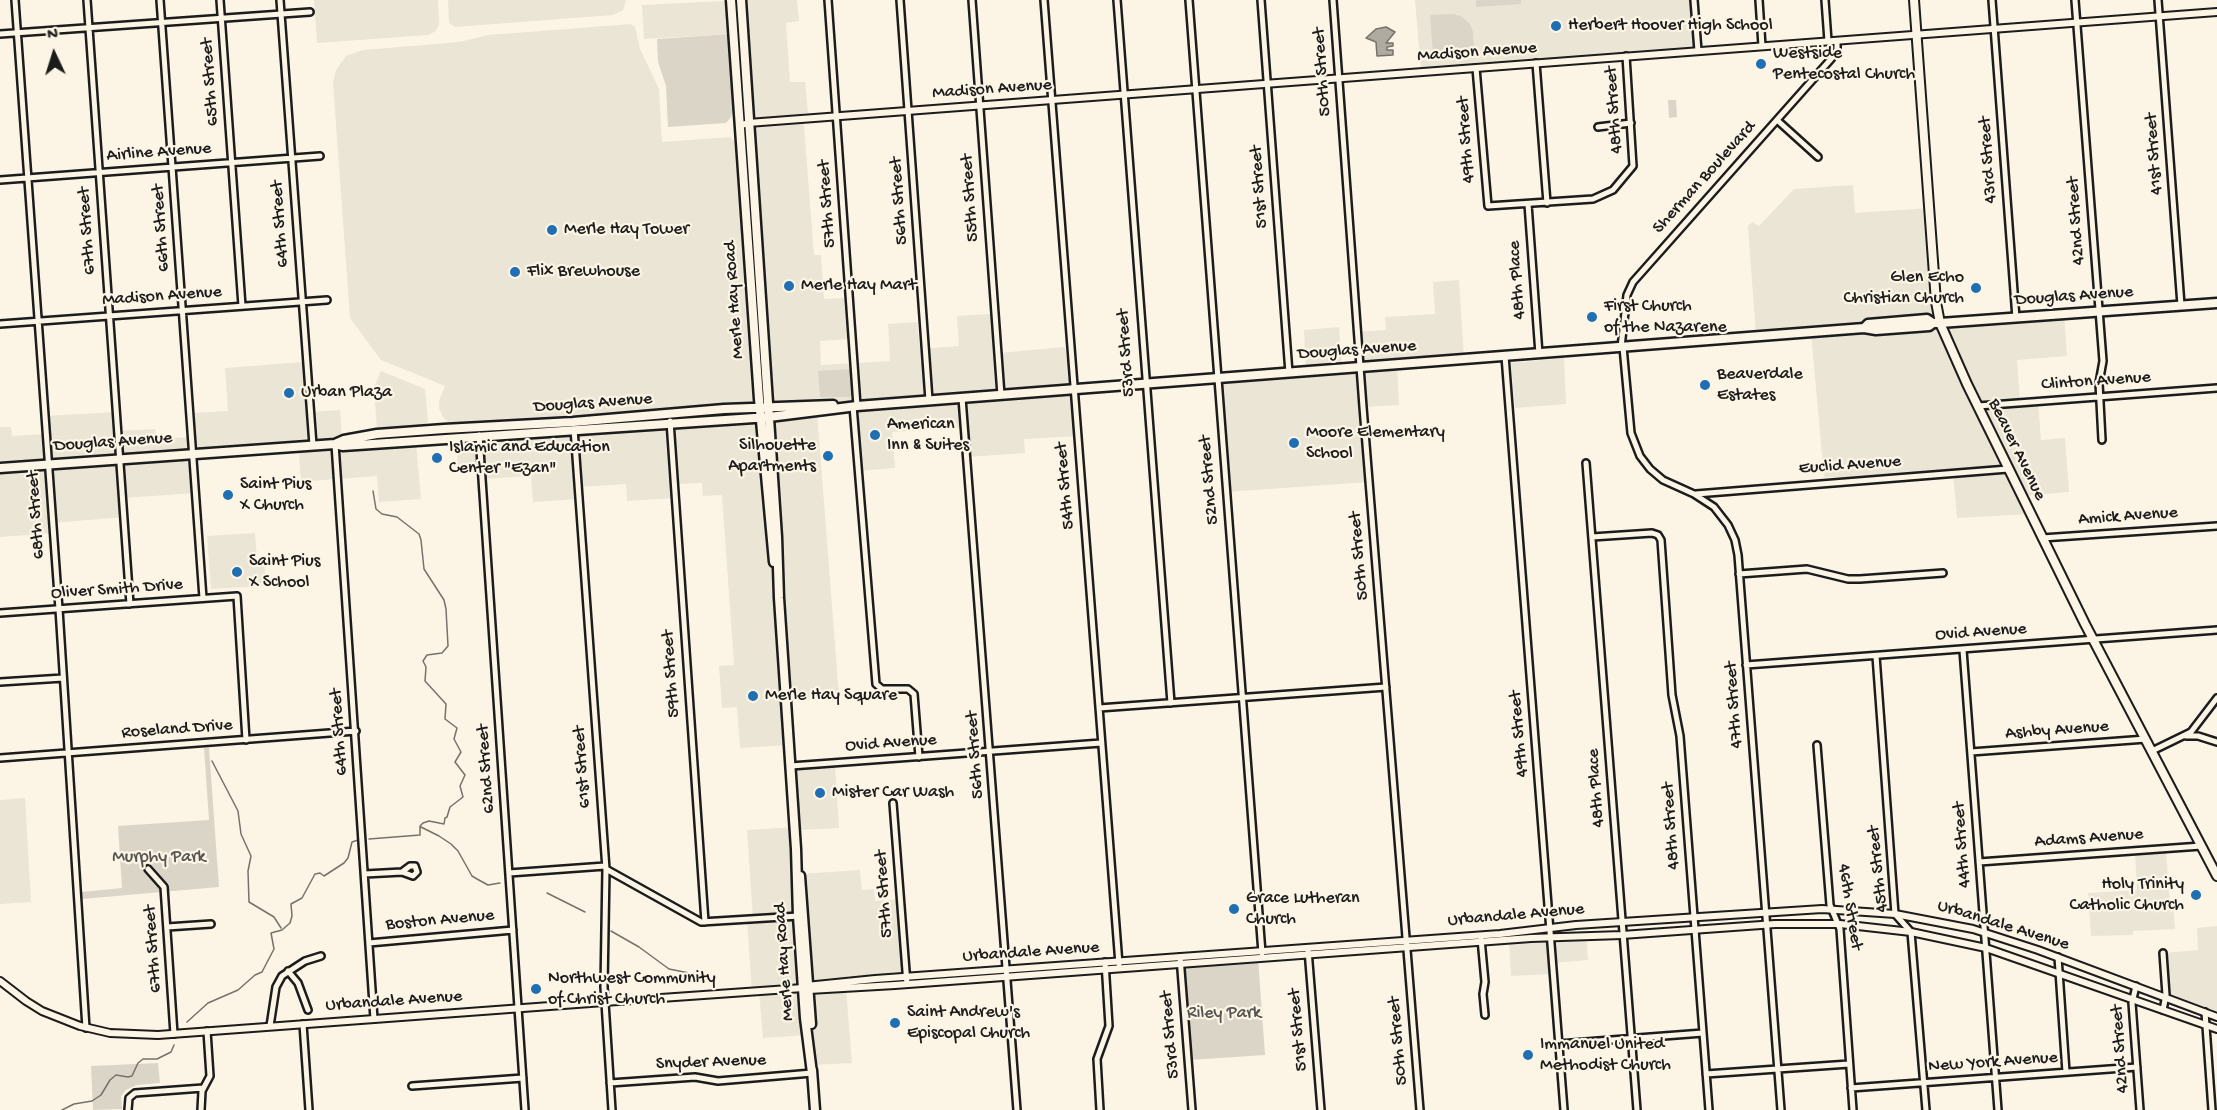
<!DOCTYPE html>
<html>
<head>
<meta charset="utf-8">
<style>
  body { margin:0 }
  #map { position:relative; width:2217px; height:1110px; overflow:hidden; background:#fcf5e5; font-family:"Gochi Hand",sans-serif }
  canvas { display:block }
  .north { position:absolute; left:24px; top:24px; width:60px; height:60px; -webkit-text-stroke:4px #fcf5e5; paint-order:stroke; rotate:356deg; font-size:16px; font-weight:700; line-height:24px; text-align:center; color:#1c1c1c }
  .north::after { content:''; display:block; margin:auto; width:21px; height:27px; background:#1c1c1c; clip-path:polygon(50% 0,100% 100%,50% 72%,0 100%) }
</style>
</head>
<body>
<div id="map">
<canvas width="2217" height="1110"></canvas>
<div class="north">N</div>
</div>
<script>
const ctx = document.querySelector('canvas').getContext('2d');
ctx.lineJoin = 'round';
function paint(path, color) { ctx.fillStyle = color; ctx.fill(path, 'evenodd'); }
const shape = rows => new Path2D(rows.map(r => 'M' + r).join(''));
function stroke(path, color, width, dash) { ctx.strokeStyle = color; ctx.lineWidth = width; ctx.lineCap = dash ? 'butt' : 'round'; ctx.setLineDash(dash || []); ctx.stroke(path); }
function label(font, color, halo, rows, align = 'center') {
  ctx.font = font + ' "Gochi Hand",sans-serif'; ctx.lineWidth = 4.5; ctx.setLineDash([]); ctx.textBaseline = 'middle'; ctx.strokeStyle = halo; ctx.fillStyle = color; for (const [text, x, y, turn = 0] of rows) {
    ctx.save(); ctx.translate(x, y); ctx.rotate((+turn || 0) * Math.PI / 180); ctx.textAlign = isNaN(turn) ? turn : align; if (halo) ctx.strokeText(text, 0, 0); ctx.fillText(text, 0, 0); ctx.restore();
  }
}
paint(shape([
  [314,0,438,0,439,24,436,31,428,35,317,43],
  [448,0,626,0,623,10,613,15,455,27,449,23],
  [741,0,797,0,799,21,786,23,790,82,805,82,808,113,803,113,814,255,821,255,824,299,844,298,847,339,820,341,821,365,890,361,888,324,917,322,920,349,959,346,957,316,990,314,996,326,998,353,1065,347,1073,389,1077,436,1024,439,1025,453,967,457,964,428,892,432,895,468,858,471,853,406,769,407],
  [1415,0,1694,0,1698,51,1421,72],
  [724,1,728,5,730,34,644,39,642,5],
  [631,24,635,27,640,49,659,89,662,142,730,137,735,142,753,400,750,404,658,413,515,422,448,422,443,417,439,408,439,401,445,386,381,360,350,318,333,83,336,70,346,56,363,50,459,42,489,35],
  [1853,185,1855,213,1929,208,1941,323,2064,314,2067,356,2017,360,2020,403,2038,402,2041,440,2065,438,2069,492,2022,496,2030,514,1957,518,1953,473,1889,478,1824,477,1811,333,1756,336,1748,226,1752,222,1759,226,1794,189],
  [1459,280,1464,359,1397,364,1399,405,1363,407,1369,482,1226,492,1217,378,1306,371,1304,330,1339,327,1342,368,1360,367,1357,332,1386,330,1385,317,1435,314,1433,282],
  [1564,358,1566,404,1515,408,1511,363],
  [303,362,309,435,306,440,199,448,196,446,192,413,228,411,225,368],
  [381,371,425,389,428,420,424,427,377,431,374,387],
  [340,410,342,437,320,439,314,437,312,412],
  [116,412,118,431,155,429,156,439,192,437,196,493,123,498,124,517,53,523,53,533,0,537,0,427,11,427,12,436,45,434,44,416],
  [817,412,839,696,787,700,790,745,740,748,737,707,722,708,719,666,734,665,722,495,703,496,702,483,679,484,674,485,675,498,627,501,626,484,578,487,578,499,533,502,531,476,482,479,481,469,458,470,456,440],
  [416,443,421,499,379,502,377,476,340,479,338,452,341,449],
  [329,449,333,453,335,479,301,482,299,452],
  [255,533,257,558,264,558,266,586,211,589,207,536],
  [835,763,839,828,796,830,807,1035,763,1038,759,992,752,992,747,920,753,919,747,830,795,827,791,766],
  [25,798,31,902,0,904,0,800],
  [2166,851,2170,904,2173,904,2175,929,2133,931,2133,935,2091,936,2088,893,2137,890,2135,853],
  [860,870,862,890,874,889,875,901,901,899,906,977,809,984,800,874],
  [2217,926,2217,1017,2166,997,2163,953,2198,950,2197,928],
  [1586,936,1588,960,1553,963,1553,974,1511,976,1509,940],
  [846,988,852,1063,813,1065,809,990]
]), '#ebe5d6');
paint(shape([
  [1476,0,1521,0,1521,4,1476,7],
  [1453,14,1461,16,1470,24,1473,32,1474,54,1436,56,1433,54,1430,15],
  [730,34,733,111,731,117,726,123,668,127,666,86,658,62,657,39],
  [1668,100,1676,100,1677,117,1669,118],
  [850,369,852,395,849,397,820,397,818,371],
  [204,748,209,748,219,887,82,899,82,892,122,888,118,826,209,820],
  [1258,958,1265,1055,1189,1060,1181,964],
  [158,1063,160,1083,137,1085,126,1090,121,1096,122,1109,93,1110,91,1066]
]), '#dbd5c8');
const water = shape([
  [1386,27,1395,32,1386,43,1393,43,1393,46,1387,47,1387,50,1393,50,1393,55,1377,56,1376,42,1366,38,1376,29,1386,27]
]);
paint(water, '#b0aba1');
stroke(water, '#75726c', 1.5);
stroke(shape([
  [373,491,376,509,382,514,397,517,419,534,421,540,424,569,444,600,446,609,448,646,442,653,427,655,423,661,426,667,425,681,446,704,445,719,457,728,454,739,461,752,455,762,465,775,460,786,463,797,450,807,447,817,445,818,444,824,429,821,423,823,420,826],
  [212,761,238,811,241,834,251,856,248,871,249,902,274,917,281,928],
  [421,827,439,836,451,844,458,851,472,876,477,879,488,885,500,883],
  [369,839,420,835,420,827],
  [547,893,585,912],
  [611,931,639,947,669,969,689,973],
  [187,1022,208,1003,238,990,255,975,262,972,274,949,271,933,282,930,290,923,292,916,291,904,302,898,315,874,320,873,324,876,344,863,348,858,352,842,358,840],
  [62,1110,74,1104,92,1101,101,1095,110,1080,116,1075,128,1077,132,1076,138,1063,143,1059,157,1059,171,1052,174,1045]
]), '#75726c', 1.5);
const minor = shape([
  [15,0,59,609,86,1028],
  [87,0,130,604],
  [160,0,203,598],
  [220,0,242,306],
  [280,0,313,445],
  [828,0,857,406],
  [900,0,929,400],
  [972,0,1001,395],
  [1044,0,1119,964],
  [1117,0,1171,703],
  [1189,0,1262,953],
  [1261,0,1289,373],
  [1333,0,1363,407,1420,1110],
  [1694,0,1698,51],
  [1759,0,1762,46],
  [1825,0,1828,41],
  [1992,0,2016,318],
  [2075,0,2103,361,2099,383,2102,440],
  [2158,0,2181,305],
  [0,34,310,12],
  [1536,63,1547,203],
  [1476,68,1488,206,1593,199,1613,190,1633,166,1626,56],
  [1777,120,1818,157],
  [1598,127,1631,123],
  [0,180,320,156],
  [1528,204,1539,354],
  [0,324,327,300],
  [1621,347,1627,295,1633,282,1831,59,1837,50,1837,41],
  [1623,347,1631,433,1640,456,1650,469,1663,480,1694,494,1714,507,1728,525,1735,540,1738,555,1781,1110],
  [1505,356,1564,1110],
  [962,398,1017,1110],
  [853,406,876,684,882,689,908,689,914,694,919,757],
  [1978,406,2217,388],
  [670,421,705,922],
  [574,429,606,869,604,987,612,1110],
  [479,435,525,1110],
  [335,444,374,1019],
  [1586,463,1637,1110],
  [1696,494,2008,469],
  [1592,537,1652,533,1658,535,1661,540,1672,695,1680,736,1709,1110],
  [2042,538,2217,526],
  [1739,574,1807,569,1848,579,1860,579,1943,573],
  [0,613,237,596,246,740],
  [1963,650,1998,1110],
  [1876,656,1895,914,1911,932,1926,1110],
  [1746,665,2217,630],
  [0,682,63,678],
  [1099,708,1386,687],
  [2186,736,2198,736,2217,742],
  [1817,745,1830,905,1840,929,1853,1110],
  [2152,751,2191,732,2217,698],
  [1971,752,2146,739],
  [0,758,356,731],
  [791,766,1101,743],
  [893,803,907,984],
  [1979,862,2201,846],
  [148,869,164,887,174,1034],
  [606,869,701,922,799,916],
  [509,873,605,866],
  [365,874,402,872,410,866,415,866,417,872,413,876,402,872],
  [167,927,211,924],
  [1481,939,1485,982,1483,994,1485,1015],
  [369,943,513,930],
  [1308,950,1321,1110],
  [1180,957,1192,1110],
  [2058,957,2066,1072],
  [288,971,298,983,308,1010],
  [2136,986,2132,1003,2140,1110],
  [2163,1010,2166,995,2163,953],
  [2205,1012,2212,1110],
  [303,1024,309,1110],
  [270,1026,276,987,282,976,305,961,321,956],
  [1559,1044,1703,1033],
  [1706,1074,1849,1064],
  [610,1083,695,1077,718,1081,812,1073],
  [412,1086,523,1078],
  [1851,1088,2137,1067],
  [128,1110,129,1098,135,1093,203,1088],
  [201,1110,202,1091,210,1076,207,1031],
  [1100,1110,1097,1059,1109,1026,1105,962]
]);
const tertiary = shape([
  [739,126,748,123,2217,12],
  [0,981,26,1001,42,1011,80,1026,110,1033,158,1035,604,1002,803,988,809,990,895,985,1531,938,1622,935,1775,924,1840,924,1911,932,1986,948,2217,1029],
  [806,986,875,979,1500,934,1576,925,1822,909,1895,914,1973,929,2038,950,2217,1017]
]);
const secondary = shape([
  [1914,0,1936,302,1940,323,1967,384,2085,624,2217,876]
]);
const primary = shape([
  [731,0,759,399,774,562],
  [741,0,777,537,779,598,796,849,798,916,805,1018,812,1073],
  [1864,328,1868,324,1927,319,1933,323,1940,323,2217,303],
  [335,444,343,446,769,417,857,406,1864,328,1876,330,1929,326,1933,323],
  [0,468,335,444,344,440,377,434,444,429,573,422,724,409,833,405],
  [800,876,811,1024],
  [812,1070,815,1110]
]);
stroke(minor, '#1c1c1c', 10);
stroke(tertiary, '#1c1c1c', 10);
stroke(secondary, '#1c1c1c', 12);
stroke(primary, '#1c1c1c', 13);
stroke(minor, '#fcf5e5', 5);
stroke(tertiary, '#fcf5e5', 6);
stroke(secondary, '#fcf5e5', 8);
stroke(primary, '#fcf5e5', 8);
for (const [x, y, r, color] of [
  [1556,26,6,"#1f6fb2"],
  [1761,64,6,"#1f6fb2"],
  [552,230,6,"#1f6fb2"],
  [515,272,6,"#1f6fb2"],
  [789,286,6,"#1f6fb2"],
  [1976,288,6,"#1f6fb2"],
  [1592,317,6,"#1f6fb2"],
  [1705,385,6,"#1f6fb2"],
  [289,393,6,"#1f6fb2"],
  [875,435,6,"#1f6fb2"],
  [1294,443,6,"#1f6fb2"],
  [828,456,6,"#1f6fb2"],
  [437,458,6,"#1f6fb2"],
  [228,495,6,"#1f6fb2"],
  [237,572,6,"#1f6fb2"],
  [753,696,6,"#1f6fb2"],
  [820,793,6,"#1f6fb2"],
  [2196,895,6,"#1f6fb2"],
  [1234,909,6,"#1f6fb2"],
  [536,989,6,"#1f6fb2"],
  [895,1023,6,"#1f6fb2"],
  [1528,1055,6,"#1f6fb2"]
]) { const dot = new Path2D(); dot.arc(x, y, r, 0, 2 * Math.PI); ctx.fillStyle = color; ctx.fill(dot); stroke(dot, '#fcf5e5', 2); }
label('18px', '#1c1c1c', '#fcf5e5', [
  ["Herbert Hoover High School",1568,26],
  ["Westside",1773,54],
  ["Pentecostal Church",1773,75],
  ["Merle Hay Tower",564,230],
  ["Flix Brewhouse",527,272],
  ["Glen Echo",1964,278,"right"],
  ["Christian Church",1964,299,"right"],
  ["Merle Hay Mart",801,286],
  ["First Church",1604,307],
  ["of the Nazarene",1604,328],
  ["Beaverdale",1717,375],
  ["Estates",1717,396],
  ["Urban Plaza",301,393],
  ["American",887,425],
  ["Inn & Suites",887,446],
  ["Moore Elementary",1306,433],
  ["School",1306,454],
  ["Silhouette",816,446,"right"],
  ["Apartments",816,467,"right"],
  ["Islamic and Education",449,448],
  ["Center \"Ezan\"",449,469],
  ["Saint Pius",240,485],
  ["X Church",240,506],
  ["Saint Pius",249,562],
  ["X School",249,583],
  ["Merle Hay Square",765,696],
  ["Mister Car Wash",832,793],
  ["Holy Trinity",2184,885,"right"],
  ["Catholic Church",2184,906,"right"],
  ["Grace Lutheran",1246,899],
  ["Church",1246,920],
  ["Northwest Community",548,979],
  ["of Christ Church",548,1000],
  ["Saint Andrew's",907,1013],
  ["Episcopal Church",907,1034],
  ["Immanuel United",1540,1045],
  ["Methodist Church",1540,1066]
], 'left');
label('18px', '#1c1c1c', '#fcf5e5', [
  ["Madison Avenue",1477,53,-4],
  ["50th Street",1323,72,-94],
  ["65th Street",211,82,-94],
  ["Madison Avenue",992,90,-4],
  ["48th Street",1615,110,-94],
  ["49th Street",1467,140,-94],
  ["Airline Avenue",159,153,-4],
  ["41st Street",2155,154,-94],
  ["43rd Street",1989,160,-94],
  ["Sherman Boulevard",1705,178,-48],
  ["51st Street",1260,187,-94],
  ["55th Street",971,198,-94],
  ["56th Street",900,201,-94],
  ["57th Street",828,204,-94],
  ["42nd Street",2077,221,-94],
  ["64th Street",281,224,-94],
  ["66th Street",162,228,-94],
  ["67th Street",88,231,-94],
  ["48th Place",1518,280,-94],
  ["Madison Avenue",162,297,-4],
  ["Douglas Avenue",2074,297,-4],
  ["Merle Hay Road",735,300,-94],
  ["Douglas Avenue",1357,351,-4],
  ["53rd Street",1127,353,-94],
  ["Clinton Avenue",2096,382,-4],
  ["Douglas Avenue",593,404,-4],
  ["Douglas Avenue",113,443,-4],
  ["Beaver Avenue",2016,450,64],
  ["Euclid Avenue",1850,466,-4],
  ["52nd Street",1210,480,-95],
  ["54th Street",1066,486,-95],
  ["68th Street",37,515,-94],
  ["Amick Avenue",2128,517,-4],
  ["50th Street",1360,556,-95],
  ["Oliver Smith Drive",117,590,-4],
  ["Ovid Avenue",1981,633,-4],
  ["59th Street",672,674,-94],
  ["47th Street",1735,705,-94],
  ["Roseland Drive",177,730,-4],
  ["Ashby Avenue",2057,731,-4],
  ["64th Street",340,732,-94],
  ["49th Street",1520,734,-95],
  ["Ovid Avenue",891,744,-4],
  ["56th Street",976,755,-94],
  ["61st Street",583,767,-94],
  ["62nd Street",487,769,-94],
  ["48th Place",1597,788,-94],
  ["48th Street",1672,826,-94],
  ["Adams Avenue",2089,839,-4],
  ["44th Street",1963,845,-94],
  ["45th Street",1879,869,-96],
  ["57th Street",885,894,-94],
  ["46th Street",1849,907,81],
  ["Urbandale Avenue",1516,916,-5],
  ["Boston Avenue",440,921,-5],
  ["Urbandale Avenue",2003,926,17],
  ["67th Street",154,949,-94],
  ["Urbandale Avenue",1031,953,-4],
  ["Merle Hay Road",785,962,-94],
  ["Urbandale Avenue",394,1002,-4],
  ["51st Street",1299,1030,-95],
  ["53rd Street",1171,1035,-95],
  ["50th Street",1399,1041,-95],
  ["42nd Street",2121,1049,-94],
  ["Snyder Avenue",711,1063,-2],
  ["New York Avenue",1993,1063,-4]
]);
label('18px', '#555450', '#fcf5e5', [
  ["Murphy Park",159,858],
  ["Riley Park",1224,1014]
]);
</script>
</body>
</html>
